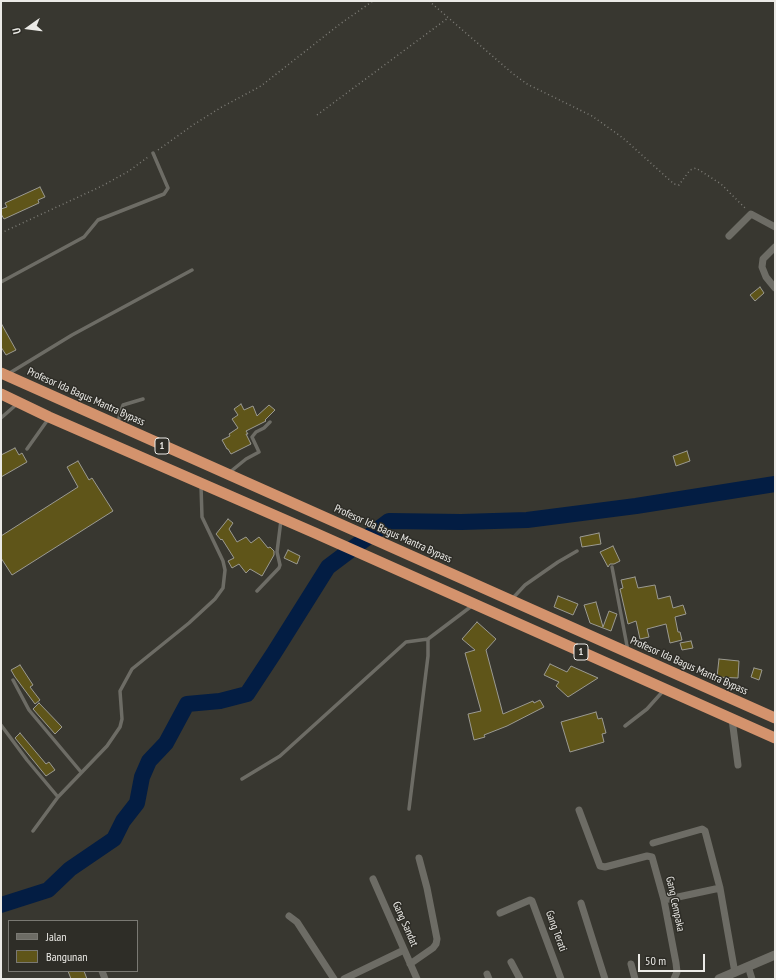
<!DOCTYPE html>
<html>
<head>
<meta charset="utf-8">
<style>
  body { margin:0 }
  #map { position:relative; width:776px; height:980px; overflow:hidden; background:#383730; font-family:"PT Sans Narrow",sans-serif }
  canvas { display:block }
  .frame { position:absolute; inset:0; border:2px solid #ebeae6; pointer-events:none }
  .legend { position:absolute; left:8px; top:920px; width:130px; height:52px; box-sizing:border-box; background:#2e2d27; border:1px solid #7a7973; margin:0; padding:5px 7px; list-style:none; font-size:12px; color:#ebeae6 }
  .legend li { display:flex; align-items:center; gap:8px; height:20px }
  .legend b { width:20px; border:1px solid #7a7973 }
  .north { position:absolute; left:8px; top:8px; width:40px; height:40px; -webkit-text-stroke:3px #2e2d27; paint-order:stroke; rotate:256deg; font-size:11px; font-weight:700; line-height:16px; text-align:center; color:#ebeae6 }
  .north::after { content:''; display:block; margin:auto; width:14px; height:18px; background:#ebeae6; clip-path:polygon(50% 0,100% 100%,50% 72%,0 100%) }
  .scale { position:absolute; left:638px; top:954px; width:67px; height:18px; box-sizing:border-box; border:2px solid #ebeae6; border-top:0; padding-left:5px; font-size:12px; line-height:14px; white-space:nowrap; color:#ebeae6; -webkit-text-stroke:3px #2e2d27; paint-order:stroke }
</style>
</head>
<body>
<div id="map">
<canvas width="776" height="980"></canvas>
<div class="frame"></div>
<ul class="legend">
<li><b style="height:5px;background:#6d6c65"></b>Jalan</li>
<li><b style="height:11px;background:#5f5519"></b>Bangunan</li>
</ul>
<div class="north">U</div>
<div class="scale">50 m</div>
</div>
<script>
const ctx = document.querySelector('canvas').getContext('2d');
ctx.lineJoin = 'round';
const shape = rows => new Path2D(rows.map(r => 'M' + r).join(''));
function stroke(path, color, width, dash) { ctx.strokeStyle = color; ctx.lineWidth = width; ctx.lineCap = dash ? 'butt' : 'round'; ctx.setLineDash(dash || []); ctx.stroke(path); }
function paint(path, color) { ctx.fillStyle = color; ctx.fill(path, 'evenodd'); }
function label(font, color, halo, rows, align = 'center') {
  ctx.font = font + ' "PT Sans Narrow",sans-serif'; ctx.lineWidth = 3; ctx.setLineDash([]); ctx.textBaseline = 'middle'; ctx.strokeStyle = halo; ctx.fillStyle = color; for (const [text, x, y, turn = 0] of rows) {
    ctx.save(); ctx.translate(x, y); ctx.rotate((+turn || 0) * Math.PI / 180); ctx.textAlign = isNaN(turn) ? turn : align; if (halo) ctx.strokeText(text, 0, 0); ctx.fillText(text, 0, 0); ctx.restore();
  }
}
stroke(shape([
  [1,905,48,890,70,869,114,839,123,821,137,803,142,777,149,761,166,743,187,704,220,701,247,694,274,653,328,567,389,521,461,522,527,520,636,506,775,484]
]), '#031d43', 16);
const building = shape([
  [40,187,45,197,38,200,39,203,4,219,1,214,1,209,7,207,5,203,40,187],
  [760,287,764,293,755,301,750,295,760,287],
  [1,323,16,350,6,355,1,347,1,323],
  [241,404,244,410,253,406,257,416,269,405,275,410,265,420,266,421,246,431,248,434,246,434,251,444,231,454,228,449,227,449,222,440,230,436,229,434,238,428,232,419,238,415,234,409,241,404],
  [15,448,19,455,22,453,27,462,1,477,1,455,15,448],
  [687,451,690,461,676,466,673,456,687,451],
  [78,461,89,480,92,478,113,511,12,575,1,558,1,536,78,487,67,467,78,461],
  [228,519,233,523,229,529,237,542,246,537,251,543,259,537,268,548,270,547,274,551,274,555,262,576,250,569,246,573,239,564,232,568,228,561,234,558,222,539,221,540,216,534,228,519],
  [599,533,601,544,582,547,580,537,599,533],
  [613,546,620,561,614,564,610,564,608,567,600,552,613,546],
  [288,550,300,556,297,564,284,558,288,550],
  [635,577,638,588,655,585,658,599,670,596,673,608,683,605,686,614,675,617,678,632,680,632,682,640,670,643,666,624,647,629,649,637,640,639,636,621,628,624,620,589,623,588,621,580,635,577],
  [558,596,578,604,573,615,554,607,558,596],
  [596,602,603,627,609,611,617,614,611,631,590,623,584,605,596,602],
  [477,622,496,639,486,650,503,714,533,701,534,703,540,700,544,707,507,726,484,735,485,737,474,740,468,714,481,711,465,653,475,650,462,639,477,622],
  [691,641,693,648,682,650,680,643,691,641],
  [719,659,739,661,738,678,717,677,719,659],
  [550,664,567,672,571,666,598,678,568,697,556,686,559,682,544,675,550,664],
  [20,665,33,685,30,687,40,700,35,704,15,677,11,670,20,665],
  [754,668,762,670,759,680,751,677,754,668],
  [39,703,62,727,55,734,33,709,39,703],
  [596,712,598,719,602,718,606,733,602,734,604,742,570,752,561,722,596,712],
  [20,733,46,764,49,762,55,770,46,776,15,738,20,733],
  [68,971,84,971,87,979,71,979,68,971]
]);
paint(building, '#5f5519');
stroke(building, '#9b9a92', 1);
stroke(shape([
  [429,1,512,73,527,84,592,116,623,138,674,184,679,185,690,170,696,168,721,184,746,209],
  [317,115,448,18],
  [158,150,193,125,220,108,261,86,340,24,373,1],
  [1,233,102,186,129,171,148,157]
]), '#7f7e78', 1.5, [1, 3]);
stroke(shape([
  [1,282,84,237,98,220,164,194,168,188,153,153],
  [8,374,72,335,192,270],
  [1,418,17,404],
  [118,423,120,413,123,405,143,399],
  [27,449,49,418],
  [230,472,246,459,259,452,252,437,256,432,264,428,270,422],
  [612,567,628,651],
  [257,591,279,568,280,565,277,552,281,520],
  [512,599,525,585,558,562,577,551],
  [13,680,29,710,81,772],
  [1,725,27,760,58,797],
  [625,726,647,709,664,690],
  [242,779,280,756,406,642,428,639],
  [409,809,428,656,428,639,473,605],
  [33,831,58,797,107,746,120,727,122,719,120,691,132,669,189,623,215,599,223,588,225,570,223,561,202,517,201,486]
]), '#6d6c65', 3.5);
stroke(shape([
  [729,236,751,214,775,227],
  [775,247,763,259,762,267,766,277,775,288],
  [732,719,738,765],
  [579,810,600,866,605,867,647,856,652,857,664,900,676,963,677,972,674,979],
  [653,843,702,829,705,831,720,888,735,973],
  [373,879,417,979],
  [664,900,720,888],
  [581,903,605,979],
  [500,913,530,900,532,901,561,979],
  [289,916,297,922,334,979],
  [511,962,520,979],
  [410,964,433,948,436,944,437,939,427,888,419,858],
  [631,964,635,979],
  [748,966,752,979],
  [102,971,105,979],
  [487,974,489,979],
  [344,979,404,950]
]), '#6d6c65', 7);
stroke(shape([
  [719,979,775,955]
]), '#6d6c65', 9);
stroke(shape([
  [1,373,775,718],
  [1,394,49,417,315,533,775,738]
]), '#d4936d', 11);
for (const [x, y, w] of [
  [162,446,14],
  [581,652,14]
]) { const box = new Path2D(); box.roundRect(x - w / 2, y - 8, w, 16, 3); ctx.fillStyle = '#2e2d27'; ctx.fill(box); stroke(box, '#ebeae6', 1); }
label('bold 10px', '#ebeae6', null, [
  ["1",162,446],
  ["1",581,652]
]);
label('11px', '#ebeae6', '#2e2d27', [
  ["Profesor Ida Bagus Mantra Bypass",86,397,24],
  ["Profesor Ida Bagus Mantra Bypass",393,534,24],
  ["Profesor Ida Bagus Mantra Bypass",689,666,24],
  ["Gang Cempaka",675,904,78],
  ["Gang Sandat",405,924,66],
  ["Gang Terati",556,931,70]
]);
</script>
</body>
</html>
